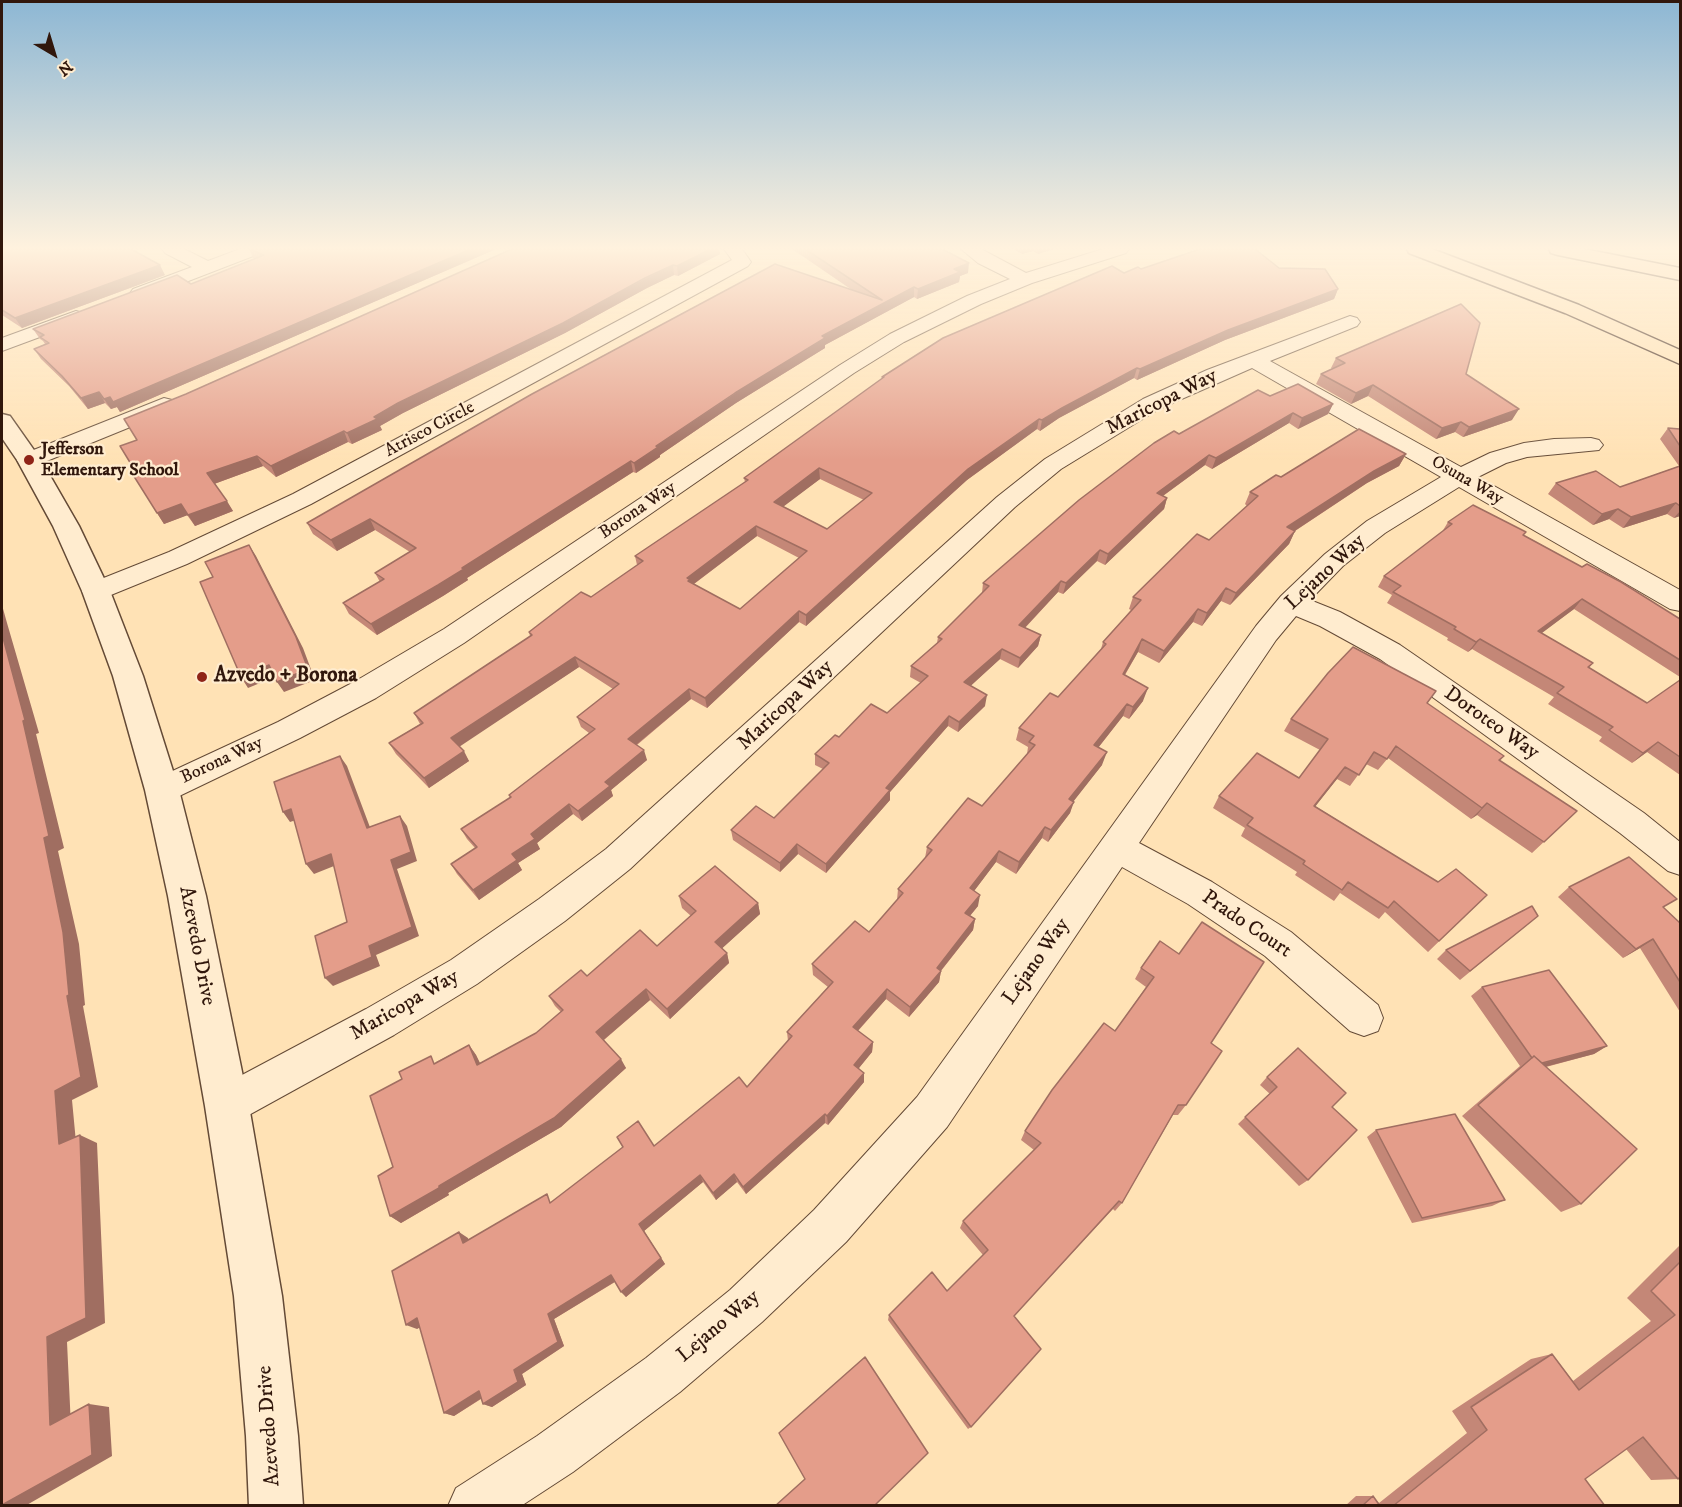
<!DOCTYPE html>
<html>
<head>
<meta charset="utf-8">
<style>
  body { margin:0 }
  #map { position:relative; width:1682px; height:1507px; overflow:hidden; background:#ffe2b5; font-family:"IM FELL DW Pica",serif }
  canvas { display:block }
  .frame { position:absolute; inset:0; border:3px solid #31170c; pointer-events:none }
  .north { position:absolute; left:24px; top:24px; width:60px; height:60px; -webkit-text-stroke:4px #ffeccf; paint-order:stroke; rotate:142deg; font-size:16px; font-weight:700; line-height:24px; text-align:center; color:#31170c }
  .north::after { content:''; display:block; margin:auto; width:21px; height:27px; background:#31170c; clip-path:polygon(50% 0,100% 100%,50% 72%,0 100%) }
</style>
</head>
<body>
<div id="map">
<canvas width="1682" height="1507"></canvas>
<div class="frame"></div>
<div class="north">N</div>
</div>
<script>
const ctx = document.querySelector('canvas').getContext('2d');
ctx.lineJoin = 'round';
const shape = rows => new Path2D(rows.map(r => 'M' + r).join(''));
function stroke(path, color, width, dash) { ctx.strokeStyle = color; ctx.lineWidth = width; ctx.lineCap = dash ? 'butt' : 'round'; ctx.setLineDash(dash || []); ctx.stroke(path); }
function paint(path, color) { ctx.fillStyle = color; ctx.fill(path, 'evenodd'); }
function label(font, color, halo, rows, align = 'center') {
  ctx.font = font + ' "IM FELL DW Pica",serif'; ctx.lineWidth = 4.5; ctx.setLineDash([]); ctx.textBaseline = 'middle'; ctx.strokeStyle = halo; ctx.fillStyle = color; for (const [text, x, y, turn = 0] of rows) {
    ctx.save(); ctx.translate(x, y); ctx.rotate((+turn || 0) * Math.PI / 180); ctx.textAlign = isNaN(turn) ? turn : align; if (halo) ctx.strokeText(text, 0, 0); ctx.fillText(text, 0, 0); ctx.restore();
  }
}
const minor = shape([
  [162,249,184,249,208,261,240,249,264,249,261,253,147,297,133,297,130,293,133,289,192,267,165,253,162,249],
  [724,249,742,249,751,262,748,266,311,504,187,564,106,597,96,600,86,597,82,591,86,585,169,552,293,494,732,260,724,249],
  [961,249,981,249,1026,273,1103,249,1129,249,1126,253,1032,283,981,304,904,342,854,373,464,643,376,698,300,738,173,799,162,803,151,799,146,790,151,781,278,722,354,682,444,629,840,365,890,334,967,296,1010,279,978,263,961,249],
  [76,311,83,313,86,317,83,321,2,351,2,338,76,311],
  [1350,316,1357,318,1360,322,1357,326,1270,361,1461,467,1490,453,1524,443,1554,439,1591,438,1599,440,1603,445,1599,450,1527,457,1506,463,1478,477,1680,590,1680,611,1670,609,1459,487,1385,533,1343,566,1310,600,1340,612,1400,645,1644,813,1680,842,1680,875,1668,871,1620,833,1380,659,1320,626,1296,616,1276,640,1139,843,1212,882,1291,932,1378,1005,1383,1018,1378,1031,1364,1036,1350,1031,1265,956,1188,904,1122,867,947,1127,846,1242,762,1322,680,1392,573,1472,521,1506,448,1506,456,1488,537,1436,646,1358,730,1290,814,1210,917,1097,1256,626,1281,596,1325,554,1367,521,1441,477,1252,368,1159,409,1061,469,1015,507,630,869,565,921,477,984,394,1035,227,1127,212,1121,206,1106,212,1091,366,1009,451,960,539,899,606,849,997,497,1045,459,1143,399,1207,370,1350,316],
  [164,398,172,400,175,405,172,410,37,465,29,467,21,465,17,460,21,455,164,398]
]);
const tertiary = shape([
  [2,414,10,416,41,460,79,526,110,591,143,676,179,790,206,896,249,1106,282,1296,298,1436,303,1506,249,1506,246,1436,234,1296,205,1106,168,896,145,790,113,676,82,591,53,526,17,460,2,438,2,414]
]);
const motorway = shape([
  [1407,249,1432,249,1579,305,1680,350,1680,364,1565,313,1409,253,1407,249],
  [1549,249,1584,249,1680,268,1680,280,1558,255,1551,253,1549,249]
]);
stroke(minor, '#644a36', 2);
stroke(tertiary, '#644a36', 3);
stroke(motorway, '#31170c', 3);
paint(minor, '#ffeccf');
paint(tertiary, '#ffeccf');
paint(motorway, '#ffe2b5');
paint(shape([
  [2,249,165,275,22,328,2,315],
  [249,249,496,249,120,412,117,407,111,409,105,403,88,409,69,386,41,359,34,349,45,344,43,341,40,339,33,329,191,284,254,259,253,258],
  [512,249,719,249,720,254,678,276,674,275,647,288,565,333,403,413,380,426,382,430,352,444,348,442,276,477,263,466,214,484,233,511,195,526,187,515,164,524,157,513,134,469,137,440,186,394],
  [792,249,942,249,968,273,960,276,959,282,917,299,914,297,825,345,825,348,736,403,660,455,660,457,636,473,633,472,467,578,468,580,443,596,377,635,349,614,343,603,380,582,375,573,410,552,375,530,337,551,313,534,307,523,852,290],
  [1013,249,1054,249,1038,254,1033,251,1022,254],
  [1279,268,1338,289,1334,299,1225,340,1137,380,1134,378,1059,418,1040,431,1037,429,967,480,806,626,799,622,707,708,691,699,637,745,647,760,611,790,613,796,582,821,573,814,537,843,540,849,518,863,522,870,479,900,457,874,451,864,475,848,467,839,461,829,510,798,509,795,589,733,581,727,577,717,613,689,579,667,459,746,469,761,429,788,396,754,389,743,420,724,414,713,530,636,529,632,591,597,637,565,635,556,745,482,744,478,882,379,882,377,1124,273,1141,269],
  [820,479,864,500,827,529,783,506],
  [757,536,799,558,740,609,694,584],
  [1336,358,1466,374,1512,420,1463,437,1455,432,1436,439,1368,396,1351,404,1316,384,1321,374,1332,369,1331,368],
  [1270,396,1333,404,1328,414,1298,429,1289,423,1212,469,1205,465,1163,496,1167,498,1164,509,1105,565,1097,561,1063,594,1058,592,1025,628,1041,635,1038,646,1018,668,1000,659,970,686,985,706,958,732,948,726,890,792,890,800,826,873,798,854,780,872,733,840,731,830,774,818,823,769,815,765,815,754,839,737,887,713,921,683,910,677,911,666,937,643,938,637,982,593,983,583,1179,434],
  [1668,428,1680,429,1680,516,1674,518,1667,514,1623,528,1609,519,1593,525,1548,494,1556,483,1620,487,1679,466,1660,439],
  [1406,454,1399,466,1367,483,1295,531,1289,544,1230,605,1221,601,1202,626,1193,622,1159,663,1138,652,1125,675,1143,701,1129,719,1123,716,1098,748,1102,765,1073,801,1070,813,1048,842,1042,838,1016,874,996,862,974,891,978,906,970,916,975,919,973,930,941,971,939,982,909,1017,886,999,858,1031,873,1042,872,1052,859,1068,864,1082,828,1125,825,1123,746,1194,737,1182,716,1200,703,1182,644,1231,665,1264,626,1297,615,1282,554,1319,564,1346,522,1374,526,1385,492,1407,483,1404,481,1399,454,1416,444,1413,420,1327,417,1329,468,1238,468,1240,553,1201,654,1146,747,1087,788,1041,787,1032,828,987,813,975,812,964,869,932,897,900,898,889,925,858,927,847,982,806,1027,754,1028,747,1016,740,1019,728,1058,697,1101,649,1103,642,1131,610,1129,609,1133,597,1209,540,1247,506,1245,504,1250,492,1281,477],
  [1448,522,1526,532,1524,535,1582,567,1680,619,1680,677,1574,609,1541,633,1593,663,1589,668,1647,703,1680,680,1680,775,1647,752,1632,763,1599,741,1602,737,1548,704,1554,697,1472,649,1468,652,1447,640,1448,638,1387,603,1392,595,1378,587,1384,576,1442,532],
  [1427,704,1504,756,1500,761,1577,811,1532,853,1477,815,1471,819,1388,758,1378,770,1366,764,1350,786,1337,779,1315,806,1438,882,1487,895,1428,952,1385,912,1379,919,1340,893,1334,901,1295,875,1297,872,1241,836,1245,828,1213,808,1219,796,1299,778,1320,750,1284,731,1291,719],
  [1569,887,1664,908,1680,923,1680,1012,1640,948,1623,958,1558,897],
  [679,896,758,903,760,914,722,948,727,953,729,963,670,1019,650,1000,604,1040,626,1068,561,1127,448,1193,449,1195,401,1223,390,1216,393,1167,436,1062,469,1045,476,1055,480,1063,536,1033,561,1012,555,1006,549,996,587,976,657,946,691,916,682,908],
  [1538,916,1460,980,1437,959,1446,950],
  [1160,941,1211,1043,1186,1105,1178,1115,1173,1115,1122,1203,1115,1211,1113,1209,1014,1316,971,1427,968,1429,888,1320,889,1315,947,1291,983,1255,960,1228,963,1221,1034,1150,1021,1140,1025,1131,1115,1031,1146,987,1135,979,1141,968],
  [1482,987,1607,1046,1594,1054,1546,1067,1581,1204,1561,1212,1462,1116,1520,1066,1471,996],
  [1267,1077,1332,1107,1308,1180,1299,1186,1238,1124,1270,1094,1260,1085],
  [1376,1130,1505,1200,1492,1206,1412,1223,1367,1137],
  [1680,1245,1680,1477,1678,1479,1651,1480,1626,1449,1585,1479,1605,1506,1345,1506,1356,1496,1373,1496,1379,1503,1467,1433,1452,1411,1531,1359,1552,1354,1573,1381,1651,1321,1627,1298]
]), '#c48777');
paint(shape([
  [471,249,496,249,120,412,117,407,111,409,104,399],
  [711,249,719,249,720,254,678,276,677,266],
  [1023,249,1033,249,1033,251,1022,254],
  [1039,249,1054,249,1038,254],
  [969,263,968,273,960,276,959,282,917,299,918,289,954,269],
  [160,265,165,275,22,328,15,318],
  [673,265,674,275,647,288,565,333,403,413,380,426,382,430,352,444,347,433,398,403],
  [914,287,914,297,825,345,825,348,736,403,660,455,660,457,636,473,634,463,656,446,822,336],
  [1338,289,1334,299,1225,340,1137,380,1140,369,1228,330],
  [1137,368,1134,378,1059,418,1040,431,1042,420,1062,408],
  [1373,385,1368,396,1351,404,1356,393],
  [99,392,105,403,88,409,81,398],
  [1333,404,1328,414,1298,429,1302,418],
  [1519,409,1512,420,1463,437,1469,427],
  [1293,413,1289,423,1212,469,1216,458],
  [1039,419,1037,429,967,480,806,626,806,615,968,469],
  [1461,422,1455,432,1436,439,1442,428],
  [344,431,348,442,276,477,271,466],
  [1406,454,1399,466,1367,483,1281,540,1287,527,1374,471],
  [1209,455,1205,465,1153,503,1157,493],
  [257,456,263,466,214,484,207,473],
  [631,461,633,472,467,578,468,580,443,596,377,635,371,624],
  [819,468,820,479,775,513,774,502],
  [1167,498,1164,509,1105,565,1108,554],
  [227,501,233,511,195,526,188,515],
  [1676,503,1667,514,1623,528,1631,517],
  [181,504,188,515,164,524,157,513],
  [1618,509,1609,519,1593,525,1602,514],
  [1680,511,1680,516,1674,518],
  [370,519,375,530,337,551,331,540],
  [756,526,757,536,691,586,687,578],
  [1295,531,1289,544,1230,605,1236,593],
  [249,545,256,556,303,648,315,680,284,692,277,682],
  [1100,550,1097,561,1063,594,1066,583],
  [1061,581,1058,592,1017,636,1019,625],
  [1226,588,1221,601,1202,626,1207,613],
  [1582,599,1574,609,1530,642,1538,631],
  [2,605,7,623,39,733,36,734,64,848,58,851,79,944,85,1005,83,1006,98,1087,72,1100,77,1153,59,1144,2,634],
  [1198,609,1193,622,1159,663,1164,651],
  [799,611,799,622,707,708,705,698],
  [1041,635,1038,646,1018,668,1020,658],
  [1142,639,1138,652,1118,686,1123,674],
  [1480,639,1472,649,1468,652,1476,642],
  [1002,649,1000,659,963,693,964,682],
  [575,657,579,667,456,749,451,738],
  [269,665,277,676,248,688,241,677],
  [1148,688,1143,701,1129,719,1133,707],
  [689,689,691,699,631,749,628,739],
  [987,695,985,706,958,732,959,722],
  [1127,704,1123,716,1090,758,1094,745],
  [949,716,948,726,890,792,890,800,826,873,826,864,886,788],
  [1658,742,1647,752,1632,763,1643,753],
  [644,750,647,760,611,790,613,796,582,821,578,811,605,782],
  [464,751,469,761,429,788,424,778],
  [1107,752,1102,765,1066,811,1069,799],
  [340,756,347,766,374,838,367,828],
  [1345,767,1337,779,1307,817,1314,806],
  [1074,802,1070,813,1048,842,1051,830],
  [1487,803,1477,815,1471,819],
  [569,804,573,814,537,843,540,849,518,863,522,870,479,900,473,890,531,834],
  [291,809,299,819,290,822,283,812],
  [400,816,407,826,417,861,397,869,419,936,376,955,380,966,333,986,325,978,369,946,391,860],
  [1045,827,1042,838,1016,874,1019,862],
  [797,844,798,854,780,872,780,863],
  [999,851,996,862,968,899,970,888],
  [331,854,339,864,314,874,306,864],
  [980,895,978,906,963,924,965,913],
  [758,903,760,914,717,953,715,942],
  [975,919,973,930,935,978,937,968],
  [1653,939,1640,948,1623,958,1636,949],
  [727,953,729,963,670,1019,667,1009],
  [941,971,939,982,909,1017,910,1007],
  [646,989,650,1000,601,1042,596,1032],
  [887,989,886,999,853,1036,853,1027],
  [873,1042,872,1052,854,1074,854,1065],
  [469,1045,476,1055,485,1074,477,1065],
  [1607,1046,1594,1054,1525,1072,1537,1065],
  [621,1059,626,1068,561,1127,448,1193,449,1195,401,1223,390,1216,439,1186],
  [864,1073,864,1082,828,1125,827,1116],
  [825,1114,825,1123,746,1194,743,1187],
  [80,1135,97,1143,105,1323,67,1342,71,1427,50,1425,47,1337],
  [734,1174,737,1182,716,1200,713,1193],
  [700,1175,703,1182,644,1231,665,1264,626,1297,621,1292,639,1224],
  [459,1232,468,1238,471,1249,463,1243],
  [611,1275,616,1281,554,1319,564,1346,522,1374,526,1385,492,1407,483,1404,514,1370,548,1314],
  [417,1318,427,1323,417,1329,406,1325],
  [479,1391,488,1394,454,1416,444,1413],
  [89,1404,109,1407,112,1456,25,1506,2,1506]
]), '#a06e61');
const building = shape([
  [2,249,131,249,160,265,15,318,2,310,2,249],
  [249,249,471,249,113,402,110,397,104,399,99,392,81,398,62,376,34,349,49,343,40,337,44,335,33,329,177,275,191,284,264,255,249,249],
  [512,249,711,249,677,266,673,265,645,278,563,323,398,403,374,417,377,419,347,433,344,431,271,466,257,456,207,473,227,501,188,515,181,504,157,513,130,470,134,469,120,446,137,440,124,419,186,394,512,249],
  [805,249,942,249,969,263,954,269,960,272,918,289,914,287,822,336,825,338,735,393,656,446,658,447,634,463,631,461,462,568,464,569,438,585,371,624,343,603,384,579,375,573,416,548,370,519,331,540,307,523,532,394,775,264,882,300,805,249],
  [1200,249,1255,249,1279,268,1325,269,1338,289,1228,330,1140,369,1137,368,1062,408,1042,420,1039,419,968,469,806,615,799,611,705,698,689,689,628,739,644,750,605,782,610,786,578,811,569,804,531,834,535,839,512,854,517,860,473,890,451,864,477,847,461,829,511,797,509,795,595,729,577,717,619,684,575,657,451,738,464,751,424,778,389,743,423,723,414,713,532,635,529,632,581,592,591,597,643,561,635,556,748,480,744,478,884,377,882,377,943,338,1112,266,1124,273,1138,267,1141,269,1200,249],
  [819,468,872,493,827,529,774,502,819,468],
  [756,526,807,551,740,609,688,581,690,580,687,578,756,526],
  [1461,304,1480,323,1466,374,1519,409,1469,427,1461,422,1442,428,1373,385,1356,393,1321,374,1345,363,1336,358,1461,304],
  [1298,384,1333,404,1302,418,1293,413,1216,458,1209,455,1157,493,1167,498,1108,554,1100,550,1066,583,1061,581,1019,625,1041,635,1020,658,1002,649,964,682,987,695,959,722,949,716,886,788,890,790,826,864,797,844,780,863,731,830,756,806,774,818,829,763,815,754,835,735,839,737,871,704,887,713,928,676,911,666,942,639,938,637,989,586,983,583,1079,500,1154,443,1174,431,1179,434,1258,390,1270,396,1298,384],
  [1668,428,1680,429,1680,446,1668,428],
  [1359,429,1406,454,1374,471,1287,527,1295,531,1236,593,1226,588,1207,613,1198,609,1164,651,1142,639,1123,674,1148,688,1133,707,1127,704,1094,745,1107,752,1069,799,1074,802,1051,830,1045,827,1019,862,999,851,970,888,980,895,965,913,975,919,937,968,941,971,910,1007,887,989,853,1027,873,1042,854,1065,864,1073,827,1116,825,1114,743,1187,734,1174,713,1193,700,1175,639,1224,661,1258,621,1292,611,1275,548,1314,558,1342,514,1370,518,1382,483,1404,479,1391,444,1413,417,1318,406,1325,392,1271,459,1232,463,1243,547,1194,550,1203,623,1147,617,1137,638,1121,654,1146,739,1077,747,1087,792,1036,787,1032,833,982,812,964,855,921,869,932,903,893,898,889,932,850,927,847,968,798,982,806,1035,745,1029,742,1034,736,1019,728,1050,693,1058,697,1106,644,1103,642,1141,600,1133,597,1197,534,1209,540,1258,496,1250,492,1276,475,1281,477,1359,429],
  [1680,466,1680,506,1676,503,1631,517,1618,509,1602,514,1556,483,1596,471,1620,487,1680,466],
  [1473,505,1526,532,1523,535,1582,567,1587,564,1621,582,1680,619,1680,660,1582,599,1538,631,1593,663,1588,667,1647,703,1680,680,1680,757,1658,742,1643,753,1609,730,1613,727,1557,693,1564,687,1480,639,1476,642,1454,629,1456,627,1393,592,1401,586,1384,576,1452,524,1448,522,1473,505],
  [249,545,296,637,308,669,277,682,269,665,241,677,200,582,213,577,205,562,249,545],
  [2,634,25,720,23,721,49,836,44,838,63,932,69,995,67,996,81,1077,55,1091,59,1144,80,1135,86,1318,47,1337,50,1425,89,1404,92,1455,2,1505,2,634],
  [1353,647,1436,691,1427,703,1504,756,1499,760,1577,811,1544,842,1487,803,1482,808,1396,746,1387,759,1374,752,1359,775,1345,767,1314,806,1438,882,1456,869,1487,895,1439,941,1394,901,1388,908,1348,882,1342,890,1303,864,1305,861,1247,825,1253,818,1219,796,1257,753,1299,778,1328,739,1291,719,1328,673,1353,647],
  [340,756,367,828,400,816,411,852,391,860,412,927,369,946,372,957,325,978,315,936,347,922,331,854,306,864,291,809,283,812,274,782,340,756],
  [1629,857,1677,899,1663,907,1680,923,1680,982,1653,939,1636,949,1569,887,1629,857],
  [715,866,758,903,715,942,727,953,667,1009,646,989,596,1032,621,1059,554,1118,439,1186,439,1188,390,1216,378,1176,393,1167,370,1096,402,1079,399,1072,431,1056,434,1064,469,1045,477,1065,536,1033,563,1010,549,996,581,970,587,976,640,930,657,946,696,911,679,896,715,866],
  [1532,906,1538,916,1470,971,1446,950,1532,906],
  [1202,922,1264,962,1211,1043,1222,1051,1186,1105,1178,1105,1122,1203,1119,1201,1014,1316,1041,1349,971,1427,889,1315,932,1272,947,1291,988,1250,963,1221,1041,1143,1025,1131,1052,1090,1104,1023,1115,1031,1154,977,1141,968,1160,941,1179,954,1202,922],
  [1549,970,1607,1046,1542,1063,1534,1056,1532,1058,1482,987,1549,970],
  [1298,1048,1346,1093,1332,1107,1357,1130,1308,1180,1245,1117,1277,1087,1267,1077,1298,1048],
  [1534,1056,1637,1149,1581,1204,1478,1105,1534,1056],
  [1455,1114,1505,1200,1422,1218,1376,1130,1455,1114],
  [1680,1262,1680,1477,1678,1479,1643,1437,1585,1479,1605,1506,1393,1506,1487,1430,1471,1407,1552,1354,1579,1390,1675,1315,1651,1291,1680,1262],
  [865,1357,928,1453,874,1506,775,1506,805,1479,779,1433,865,1357],
  [1373,1496,1380,1506,1362,1506,1373,1496]
]);
paint(building, '#e49d8a');
stroke(building, '#a06e61', 1.5);
const sky = ctx.createLinearGradient(0, 0, 0, 460);
sky.addColorStop(0, '#8db7d4');
sky.addColorStop(0.54, '#fff2de');
sky.addColorStop(1, '#fff2de00');
ctx.fillStyle = sky;
ctx.fillRect(0, 0, 1682, 460);
for (const [x, y, r, color] of [
  [29,460,6,"#8f2418"],
  [202,677,6,"#8f2418"]
]) { const dot = new Path2D(); dot.arc(x, y, r, 0, 2 * Math.PI); ctx.fillStyle = color; ctx.fill(dot); stroke(dot, '#ffeccf', 2); }
label('18px', '#31170c', '#ffeccf', [
  ["Atrisco Circle",430,430,-28],
  ["Osuna Way",1467,481,30],
  ["Borona Way",638,511,-34],
  ["Borona Way",222,761,-25]
]);
label('bold 18px', '#31170c', '#ffeccf', [
  ["Jefferson",41,450],
  ["Elementary School",41,471]
], 'left');
label('21px', '#31170c', '#ffeccf', [
  ["Maricopa Way",1162,403,-27],
  ["Lejano Way",1326,573,-43],
  ["Maricopa Way",786,706,-43],
  ["Doroteo Way",1491,724,35],
  ["Prado Court",1246,925,34],
  ["Azevedo Drive",196,946,79],
  ["Lejano Way",1037,962,-55],
  ["Maricopa Way",405,1006,-30],
  ["Lejano Way",719,1327,-40],
  ["Azevedo Drive",270,1426,-94]
]);
label('bold 21px', '#31170c', '#ffeccf', [
  ["Azvedo + Borona",214,677]
], 'left');
</script>
</body>
</html>
